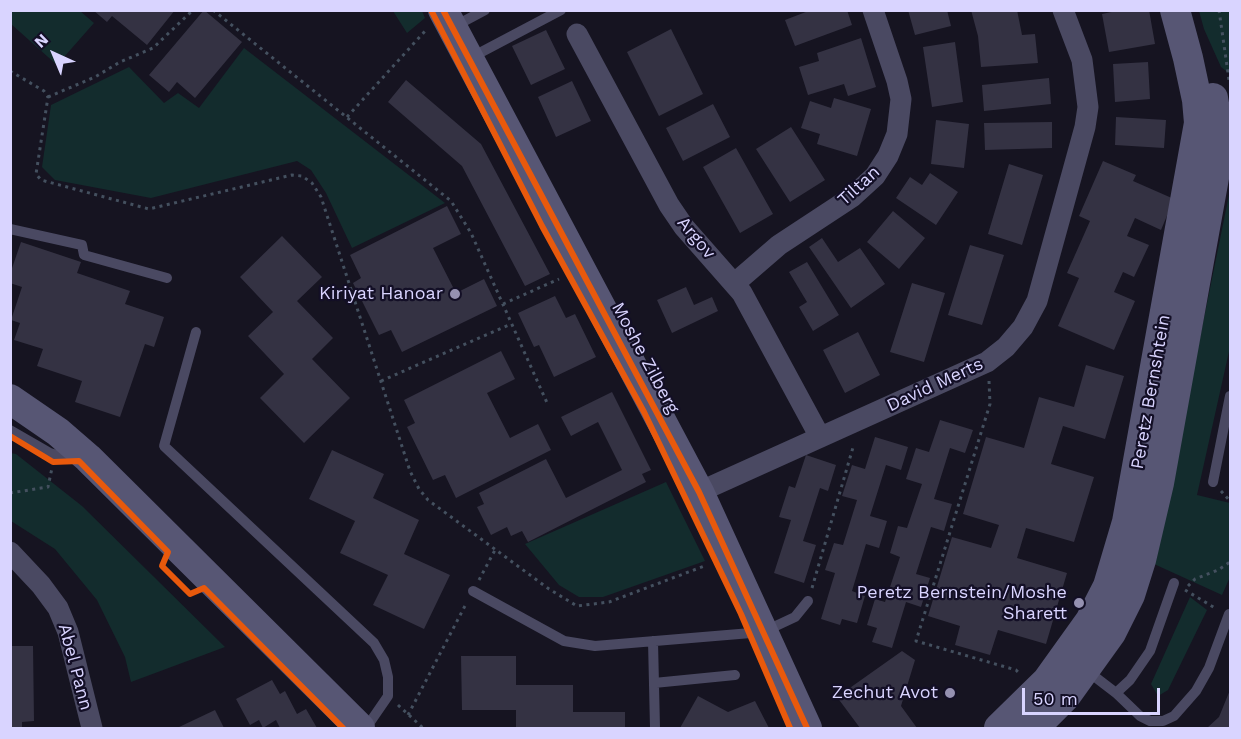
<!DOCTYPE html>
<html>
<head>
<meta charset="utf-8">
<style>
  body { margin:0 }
  #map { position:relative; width:1241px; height:739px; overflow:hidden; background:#161421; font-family:"Work Sans",sans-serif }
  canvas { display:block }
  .frame { position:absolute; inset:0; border:12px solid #d9d4ff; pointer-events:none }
  .north { position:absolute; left:24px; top:24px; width:60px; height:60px; -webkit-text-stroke:4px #130f26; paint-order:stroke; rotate:316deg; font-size:16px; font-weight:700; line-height:24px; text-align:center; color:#d9d4ff }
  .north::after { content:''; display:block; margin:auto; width:21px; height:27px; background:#d9d4ff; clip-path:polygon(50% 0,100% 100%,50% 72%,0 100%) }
  .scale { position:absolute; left:1022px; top:688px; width:138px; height:27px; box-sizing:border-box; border:3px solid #d9d4ff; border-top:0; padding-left:8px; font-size:18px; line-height:21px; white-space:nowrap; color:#d9d4ff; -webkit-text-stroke:4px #130f26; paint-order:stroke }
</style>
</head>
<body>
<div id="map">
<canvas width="1241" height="739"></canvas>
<div class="frame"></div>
<div class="north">N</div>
<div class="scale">50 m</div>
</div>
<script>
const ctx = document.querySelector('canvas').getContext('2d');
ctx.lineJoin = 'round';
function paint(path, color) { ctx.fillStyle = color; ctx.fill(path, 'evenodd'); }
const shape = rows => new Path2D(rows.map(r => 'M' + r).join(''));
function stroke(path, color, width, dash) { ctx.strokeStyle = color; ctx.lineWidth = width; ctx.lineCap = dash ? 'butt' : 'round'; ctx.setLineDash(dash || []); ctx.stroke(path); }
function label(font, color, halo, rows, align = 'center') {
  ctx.font = font + ' "Work Sans",sans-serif'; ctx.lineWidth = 4.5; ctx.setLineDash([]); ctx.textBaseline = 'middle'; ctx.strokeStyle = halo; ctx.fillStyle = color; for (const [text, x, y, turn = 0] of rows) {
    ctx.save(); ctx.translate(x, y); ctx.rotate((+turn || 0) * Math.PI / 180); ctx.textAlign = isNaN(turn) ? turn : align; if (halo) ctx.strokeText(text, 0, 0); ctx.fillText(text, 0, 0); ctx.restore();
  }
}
paint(shape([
  [11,10,80,11,94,23,57,65,11,24],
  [393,11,422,11,425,18,407,33],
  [1199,11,1230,11,1230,74,1221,67,1204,29],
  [244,48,445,203,352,248,326,193,311,170,297,161,151,198,55,180,42,167,51,105,129,67,164,103,178,93,199,108],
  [1230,190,1230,347,1197,495,1230,503,1230,577,1222,595,1154,564],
  [10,453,16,454,82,506,225,647,131,682,125,657,97,600,55,549,11,521],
  [666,482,705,561,603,597,579,597,559,585,525,544],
  [1190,597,1207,610,1168,690,1158,696,1151,684]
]), '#132c2d');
paint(shape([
  [93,10,175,10,147,45,112,16,107,22],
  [204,10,242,42,195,98,177,82,169,92,149,75],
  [811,10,847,10,852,25,795,46,785,20],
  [908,10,947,10,951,26,915,35],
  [971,10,1017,10,1022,35,1035,34,1038,63,981,67,978,36],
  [1121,10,1149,10,1155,44,1109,52,1102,14],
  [671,29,703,94,659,116,627,52],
  [546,30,565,69,531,85,512,46],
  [861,38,876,87,848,96,844,84,808,95,799,67,819,61,817,53],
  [955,42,963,102,932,107,923,47],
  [1148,62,1150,99,1115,102,1113,64],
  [1049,78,1051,104,984,111,982,85],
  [406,80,481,144,550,274,525,286,462,166,388,102],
  [572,81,591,121,556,137,538,97],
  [834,98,871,109,857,156,817,144,820,134,801,128,810,101,831,108],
  [713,104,730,137,683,161,666,128],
  [1116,117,1166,120,1164,148,1115,145],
  [936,120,969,124,964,168,931,164],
  [1052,122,1052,148,985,150,984,123],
  [791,127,825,180,790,202,756,149],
  [736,148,773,214,740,233,703,167],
  [1103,161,1136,175,1133,181,1174,199,1161,230,1135,218,1127,236,1149,245,1134,277,1123,272,1114,292,1135,301,1114,350,1058,326,1079,278,1067,273,1090,221,1079,216],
  [1009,164,1043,175,1022,245,988,234],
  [930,173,958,192,936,225,896,198,910,177,922,185],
  [447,206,461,234,433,248,456,293,484,279,497,306,402,352,391,330,379,335,353,283,361,278,350,255],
  [893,211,925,238,899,269,867,242],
  [282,236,322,277,297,301,333,338,312,359,350,398,304,443,260,398,284,374,248,336,273,312,240,277],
  [822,238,838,262,860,248,885,284,851,308,809,247],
  [21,242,81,262,77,273,130,291,125,304,164,317,154,347,145,344,120,417,75,402,82,381,37,366,43,349,14,340,20,323,11,320,22,287,10,283,10,274],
  [970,245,1004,255,982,325,948,315],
  [807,262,839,315,813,331,799,307,807,302,789,272],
  [912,283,945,293,924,362,890,352],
  [686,287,694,305,712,297,718,311,672,333,657,300],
  [555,296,566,318,575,314,596,357,554,377,539,345,534,347,518,313],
  [858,332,880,375,845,393,823,350],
  [501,351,515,379,487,393,510,438,538,424,551,450,456,498,445,475,433,480,407,427,415,423,404,400],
  [1086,365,1124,376,1105,439,1063,426,1051,464,1094,477,1074,542,1026,528,1017,558,1067,573,1046,644,998,630,990,655,955,645,960,626,928,616,952,537,991,548,999,525,963,514,986,437,1024,448,1039,397,1074,407],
  [612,392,651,470,642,474,646,482,528,542,522,531,511,536,507,527,491,535,477,507,484,504,479,493,546,459,566,498,622,470,598,422,571,436,561,417],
  [940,420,973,430,965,453,950,448,934,499,952,504,944,531,931,527,916,574,930,578,921,607,906,602,892,648,872,642,877,628,867,625,875,599,885,602,900,557,890,553,898,526,907,528,922,484,906,479,916,448,929,452],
  [875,437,908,447,901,470,886,465,870,516,887,521,879,548,866,544,852,591,865,596,857,623,842,619,840,625,821,619,835,573,825,570,834,543,843,545,857,500,842,496,852,465,865,469],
  [332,450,384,474,373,498,419,520,404,554,450,575,424,629,373,605,388,575,340,553,355,521,309,499],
  [806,455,836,465,828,491,820,488,803,541,816,545,804,583,774,573,791,520,779,517,789,486,795,488],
  [10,646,33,646,34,721,22,722,22,728,10,728],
  [902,651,915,660,901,706,917,728,860,728,837,697],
  [461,656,516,656,516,685,573,685,573,712,625,712,625,728,516,728,516,710,462,710],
  [272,680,280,694,285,691,297,714,306,709,317,728,280,728,276,720,263,728,259,720,250,725,236,699],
  [1230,690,1230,728,1207,728,1219,717],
  [698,696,728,712,755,701,769,728,680,728],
  [215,710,224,728,177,728]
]), '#343243');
stroke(shape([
  [213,10,451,201,471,233,548,405],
  [1219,10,1229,80],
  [10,71,44,91,48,97,36,174,41,180,149,209,292,175,302,176,312,183,321,197,410,471,419,489,428,500,549,589,577,606,609,602,707,565],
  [48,97,95,77,120,62,153,48,193,10],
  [347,117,426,30],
  [503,304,559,279],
  [381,381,511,324],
  [989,381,990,404,916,641,1016,670,1021,675],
  [1221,491,1230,501],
  [10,493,48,487,52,468],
  [479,580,495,550],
  [1188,586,1195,579,1218,570,1230,562],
  [812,588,854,444],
  [1185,590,1215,608],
  [398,705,423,728],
  [408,715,467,602]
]), '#44505f', 3, [3, 4.5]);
stroke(shape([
  [455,26,485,10],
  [472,57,561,10],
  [10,229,82,245,84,255,167,278],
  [196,332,164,446,374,643,384,660,388,677,388,696,366,728],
  [10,430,50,453,64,457,78,458],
  [1213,482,1230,396],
  [473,591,564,641,595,646,763,632,795,617,808,601],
  [653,641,655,728],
  [1086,670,1116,693,1140,716,1150,721,1163,721,1174,716,1196,691,1209,668,1229,614],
  [654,683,735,675],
  [1116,693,1130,680,1150,651,1174,583]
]), '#4a4962', 10);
stroke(shape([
  [577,34,669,205,684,227,742,293,820,437],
  [735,283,779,245,852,197,875,176,888,156,897,134,901,99,897,81,873,10],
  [699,492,987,362,1006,347,1023,327,1037,301,1085,127,1088,107,1082,60,1063,10],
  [10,552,41,585,58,608,68,632,92,728]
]), '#4a4962', 21);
stroke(shape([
  [443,10,699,492,807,728],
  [10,399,58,432,88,458,360,728],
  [999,728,1047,681,1090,621,1108,586,1127,522,1199,123,1197,100,1188,58,1175,10],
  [1034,728,1065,697,1111,633,1130,595,1141,560,1159,483,1217,161,1218,127,1213,98]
]), '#575674', 30);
stroke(shape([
  [431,10,542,226,644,412,741,614,790,728],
  [443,10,699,492,807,728],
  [10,436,53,462,79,461,168,552,162,566,190,594,204,588,343,728]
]), '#e8590c', 6);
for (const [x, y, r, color] of [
  [455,294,6,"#9591b1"],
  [1079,603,6,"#9591b1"],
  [950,693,6,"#9591b1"]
]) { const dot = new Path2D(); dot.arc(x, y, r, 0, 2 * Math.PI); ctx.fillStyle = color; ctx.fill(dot); stroke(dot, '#130f26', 2); }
label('18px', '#d9d4ff', '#130f26', [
  ["Tiltan",859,186,-42],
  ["Argov",696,238,50],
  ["Moshe Zilberg",645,358,62],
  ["David Merts",935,385,-25],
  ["Peretz Bernshtein",1151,392,-80],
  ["Abel Pann",75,667,75]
]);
label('18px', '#d9d4ff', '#130f26', [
  ["Kiriyat Hanoar",443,294],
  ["Peretz Bernstein/Moshe",1067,593],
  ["Sharett",1067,614],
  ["Zechut Avot",938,693]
], 'right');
</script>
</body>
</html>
